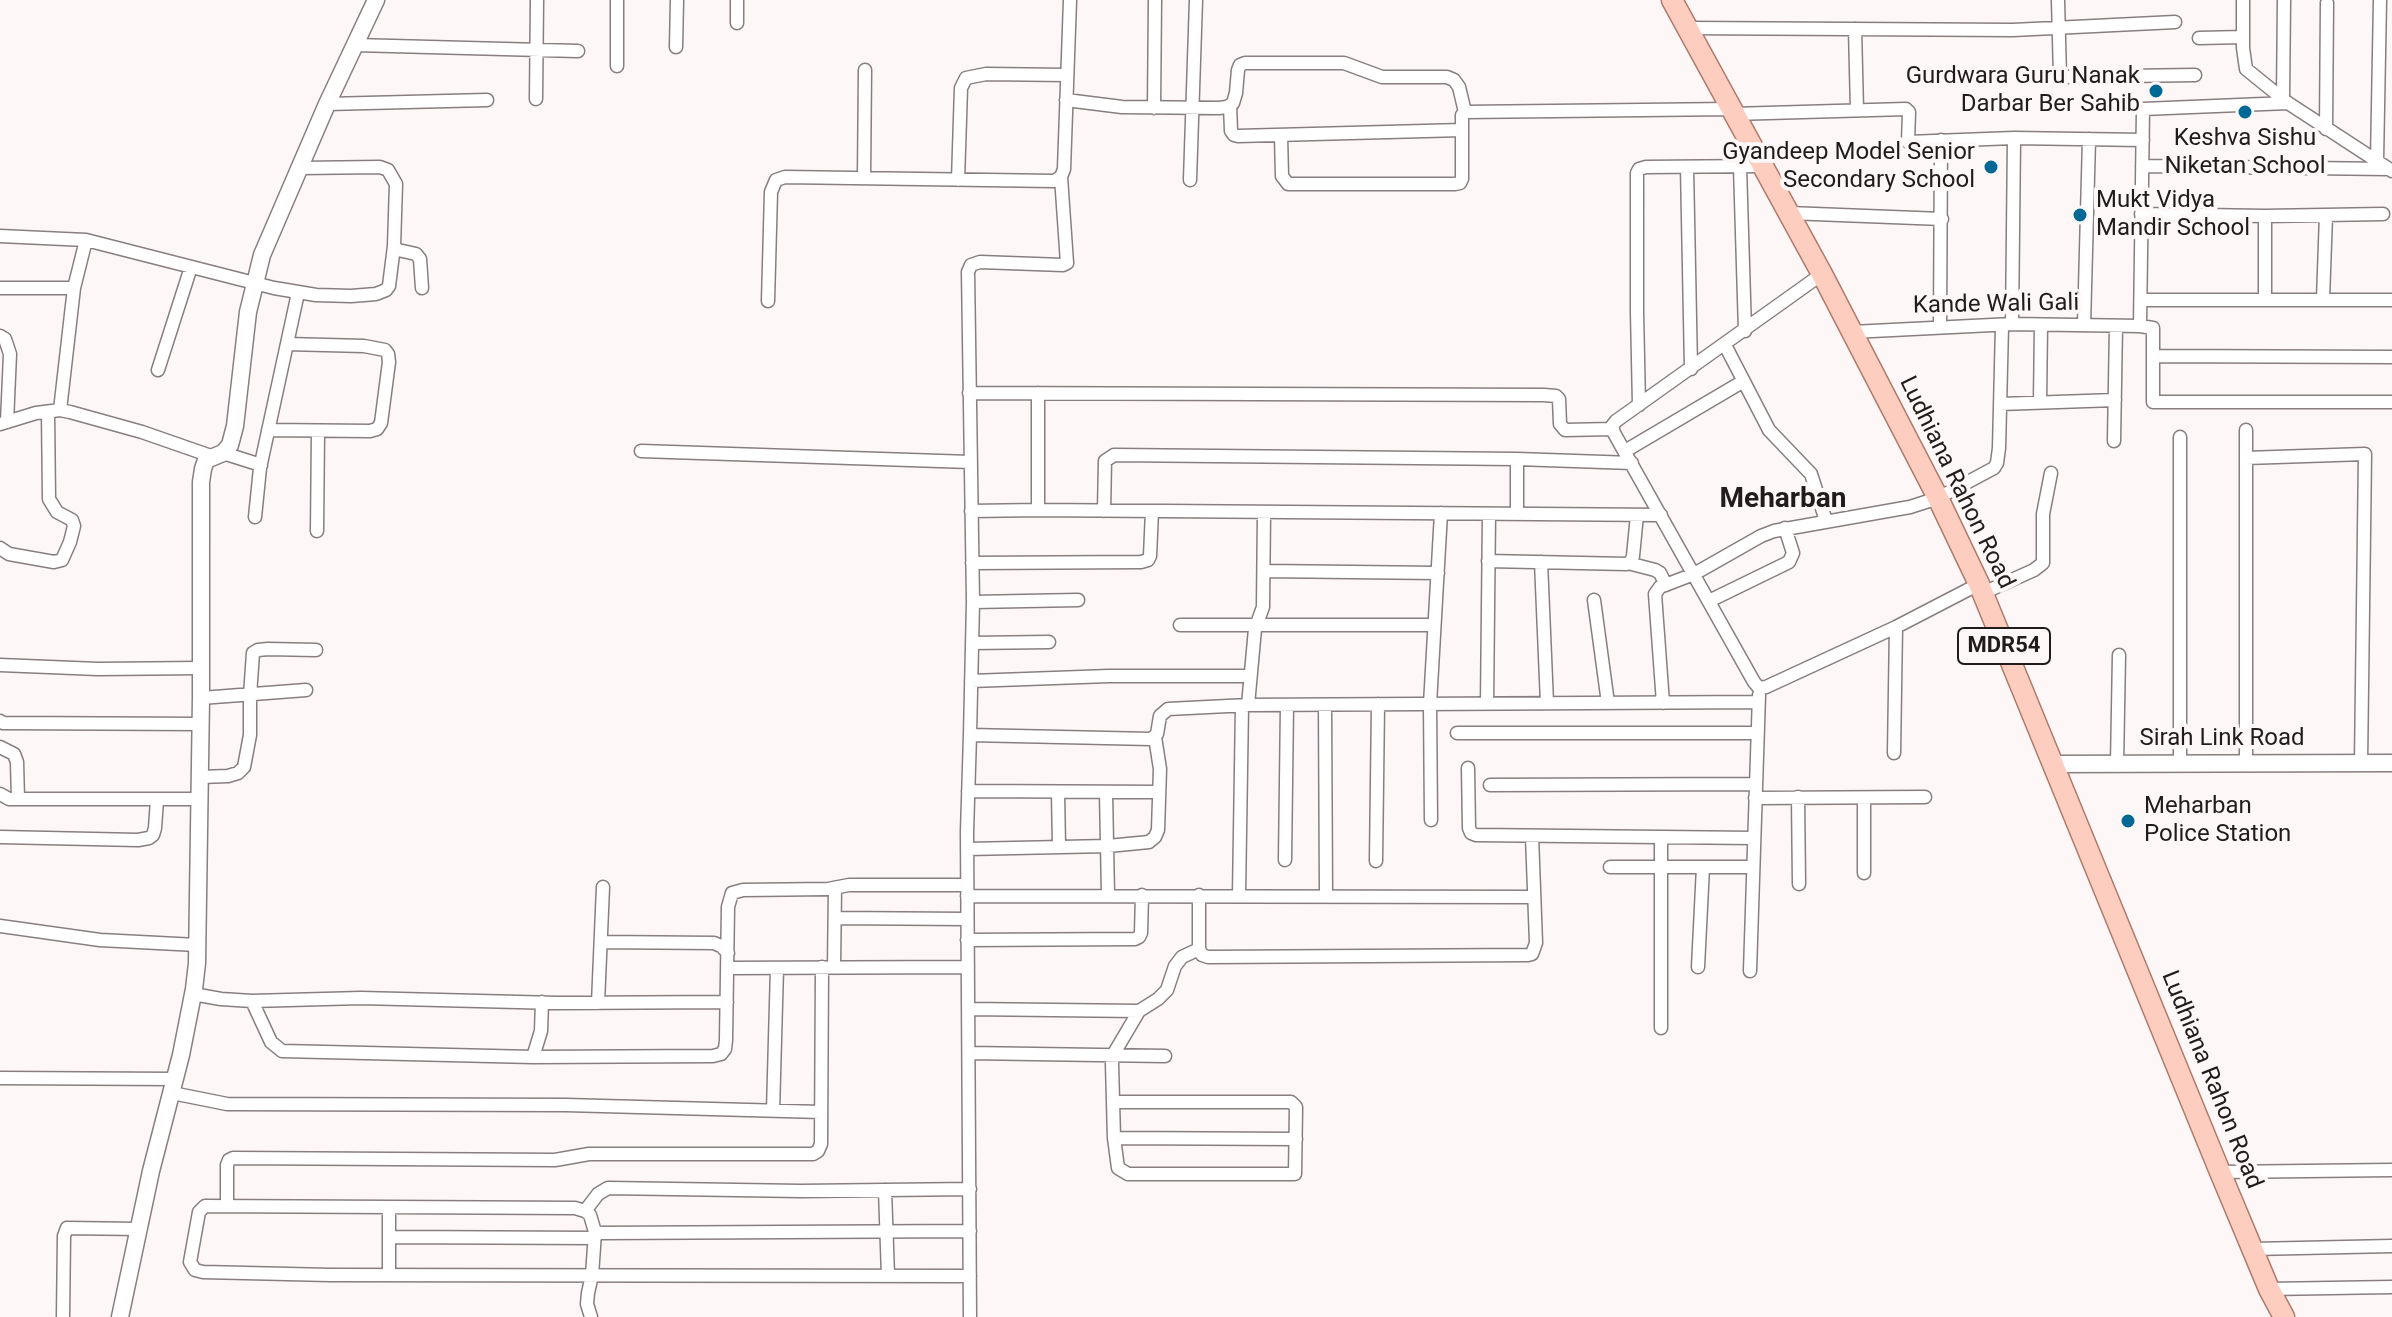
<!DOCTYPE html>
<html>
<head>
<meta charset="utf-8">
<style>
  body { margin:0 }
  canvas { display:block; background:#fef7f8 }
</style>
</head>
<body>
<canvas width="2392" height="1317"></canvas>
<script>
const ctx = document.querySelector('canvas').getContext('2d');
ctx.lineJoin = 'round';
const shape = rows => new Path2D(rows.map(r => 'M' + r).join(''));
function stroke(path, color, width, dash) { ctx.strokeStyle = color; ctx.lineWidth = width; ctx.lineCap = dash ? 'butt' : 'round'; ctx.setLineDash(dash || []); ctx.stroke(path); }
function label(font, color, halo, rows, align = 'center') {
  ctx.font = font + ' Roboto,sans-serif'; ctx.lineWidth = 8; ctx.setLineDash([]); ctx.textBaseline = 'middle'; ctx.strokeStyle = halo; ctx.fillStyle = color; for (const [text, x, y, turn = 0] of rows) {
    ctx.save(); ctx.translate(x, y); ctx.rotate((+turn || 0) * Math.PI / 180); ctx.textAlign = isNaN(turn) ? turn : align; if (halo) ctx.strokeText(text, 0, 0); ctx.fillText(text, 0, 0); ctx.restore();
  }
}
const minor = shape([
  [2058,0,2060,77,2195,75],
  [2243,0,2243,48,2246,69,2288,103,2392,171],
  [737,23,737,0],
  [1687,28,2013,30,2175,22],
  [1855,29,1857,110],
  [2199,38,2243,37],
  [355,45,578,51],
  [676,47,677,0],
  [617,66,617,0],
  [536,99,537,0],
  [2283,99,2284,0],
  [1066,100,1122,107,1219,108,1227,107,1233,103,1236,93,1238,70,1240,65,1245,63,1344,63,1382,77,1447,77,1454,80,1459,87,1465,112],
  [327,104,487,100],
  [1230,105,1231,131,1234,135,1238,136,1462,130],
  [1154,108,1155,0],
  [1733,114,1906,109,1909,112,1908,142,2014,138,2143,140],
  [2326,129,2327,3],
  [1281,136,1282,176,1288,184,1455,184,1460,183,1462,179,1462,115,1465,112,1731,109],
  [2377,161,2380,0],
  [2142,166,2389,169],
  [1687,167,1691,369],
  [1740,167,1745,331],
  [300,168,380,167,388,170,396,184,394,246,398,250,416,254,420,259,422,288],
  [864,177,865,70],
  [1061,177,1067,263,1063,265,980,262,971,265,968,272,973,602,970,735,1151,739,1157,734,1160,716,1168,709,1248,705,1758,702],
  [958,180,961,88,966,78,986,74,1067,75],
  [1190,180,1196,0],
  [1789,213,1942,219],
  [2141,214,2265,216,2383,214],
  [0,236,86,240,274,288,316,295,351,296,376,294,386,290,389,286,394,246],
  [1822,274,1616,421,1612,426,1614,433,1754,682,1759,688,1766,687,1896,627,1979,584],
  [0,288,74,288],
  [2265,299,2265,216],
  [2323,299,2326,215],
  [2141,300,2392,300],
  [768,301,771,192,776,180,785,177,1054,181,1061,177,1064,169,1070,0],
  [2012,324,2014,138],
  [2084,325,2089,139],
  [1940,326,1941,140],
  [2140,326,2143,109,2288,103],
  [1852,332,2012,324,2140,326,2153,328,2153,402,2392,402],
  [0,336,5,339,10,354,7,422],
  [1725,345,1769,430,1811,474,1826,521],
  [2154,356,2392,357],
  [158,370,191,267],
  [969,393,1544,395,1556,396,1559,399,1560,424,1565,430,1612,429],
  [2040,402,2041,325],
  [2000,404,2115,400],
  [1639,405,1637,312,1637,173,1639,169,1646,167,1762,166],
  [60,410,74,288,86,240],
  [0,424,36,413,60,410,70,412,142,432,211,456],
  [268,430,370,431,377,429,381,423,389,362,388,354,385,350,364,346,287,344],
  [2114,441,2116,326],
  [641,451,970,462],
  [1625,451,1742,382],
  [223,453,261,465],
  [2246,458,2365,454,2361,763],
  [1038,510,1038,393],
  [971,511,1038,510,1661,515],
  [1104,511,1105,461,1114,455,1517,459,1632,463],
  [1517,513,1517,459],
  [255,517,260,468,298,293],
  [317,531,318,431],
  [0,548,9,554,54,562,62,560,70,542,74,526,72,520,57,512,49,499,48,412],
  [1488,561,1627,564,1631,562,1633,556,1637,515],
  [1541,562,1547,703],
  [972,563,1141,562,1148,560,1150,556,1152,511],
  [1628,563,1655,570,1660,573,1666,585],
  [1265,571,1438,573],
  [1983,593,2034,570,2043,563,2043,514,2051,473],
  [1594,600,1608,703],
  [1709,601,1789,562,1793,553,1785,528],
  [973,602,1078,600],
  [1180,625,1434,625],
  [972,643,1049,642],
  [0,665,98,669,201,668],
  [971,681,1109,676,1250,676],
  [201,698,306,690],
  [1663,703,1655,594,1660,587,1694,574,1761,536,1774,531,1910,507,1938,498,1994,468,1997,463,1999,448,2002,326],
  [1487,704,1489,514],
  [1248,705,1255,629,1263,607,1264,512],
  [1325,705,1326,895],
  [0,721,3,723,201,724],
  [1457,733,1757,733],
  [0,747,14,754,17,762,18,799],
  [1894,753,1896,627],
  [2180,763,2180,437],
  [2246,763,2246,430],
  [2117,764,2119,655],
  [1468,768,1469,828,1471,833,1476,835,1754,838],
  [200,777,228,776,238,773,244,767,250,735,250,695,253,653,258,650,268,649,316,650],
  [1490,785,1756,784],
  [968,791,1159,792],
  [1058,792,1059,847],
  [1106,792,1108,895],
  [0,794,9,799,200,799],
  [1798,797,1799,884],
  [1755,798,1925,797],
  [1864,798,1864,873],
  [1431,820,1430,704,1441,513],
  [0,837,138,840,149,838,153,835,155,828,157,800],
  [967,849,1108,846,1149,842,1155,837,1158,830,1160,769,1155,737],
  [1285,860,1287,705],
  [1376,861,1378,704],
  [1610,867,1753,867],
  [1199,895,1199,949,1202,955,1208,957,1528,955,1532,954,1536,943,1532,836],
  [1239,895,1242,706],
  [967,896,1534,897],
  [835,918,967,919],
  [0,926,100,940,197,945],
  [967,940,1135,939,1139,937,1141,933,1142,895],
  [601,942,714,943,721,946,728,953],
  [834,967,835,888],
  [1698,967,1703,867],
  [728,968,968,967],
  [1750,971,1759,695],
  [193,994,221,999,252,1001,361,998,557,1003,727,1002],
  [252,1001,271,1042,282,1051,533,1057,713,1056,721,1054,725,1049,726,1040,728,907,732,893,743,890,828,889,849,885,967,885],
  [598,1003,603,887],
  [968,1009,1139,1011],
  [1661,1028,1661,837],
  [969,1053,1165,1056],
  [533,1057,541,1031,542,1002],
  [0,1078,175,1079],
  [172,1093,227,1104,566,1105,821,1112],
  [1113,1102,1291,1102,1296,1107,1295,1174,1128,1174,1118,1168,1114,1138,1112,1064,1113,1055,1139,1011,1158,999,1167,990,1175,966,1182,957,1199,949],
  [773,1111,777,968],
  [1114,1138,1296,1139],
  [2220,1172,2392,1170],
  [885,1190,888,1276],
  [227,1206,227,1165,229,1160,233,1158,555,1160,589,1154,813,1154,818,1151,821,1144,822,967],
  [389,1207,389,1275],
  [585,1211,598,1194,608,1188,801,1191,970,1189],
  [970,1231,601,1233,595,1232,590,1215,585,1211,575,1208,205,1206,199,1212,190,1262,195,1270,203,1272,330,1275,970,1276],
  [389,1237,595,1238],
  [2253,1249,2392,1246],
  [2269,1289,2392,1287],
  [63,1317,64,1236,67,1228,139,1229],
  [591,1317,587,1304,588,1293,592,1275,595,1233],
  [970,1317,967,832,970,735]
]);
const tertiary = shape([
  [2052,764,2392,763],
  [120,1317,151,1171,181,1055,194,989,197,963,201,698,201,482,203,469,206,460,223,453,230,445,235,426,248,312,262,255,327,104,376,0]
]);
const primary = shape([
  [1672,0,1822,274,1938,498,1979,584,2220,1172,2269,1289,2284,1317]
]);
stroke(minor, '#887e7f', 15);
stroke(tertiary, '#887e7f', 19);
stroke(primary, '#af7a6b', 23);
stroke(minor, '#fff', 12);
stroke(tertiary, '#fff', 16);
stroke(primary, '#fdcebf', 20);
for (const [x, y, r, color] of [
  [2156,91,8,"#006895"],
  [2245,112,8,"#006895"],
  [1991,167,8,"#006895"],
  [2080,215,8,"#006895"],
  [2128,821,8,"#006895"]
]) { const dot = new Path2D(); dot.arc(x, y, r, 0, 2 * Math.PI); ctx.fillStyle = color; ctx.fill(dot); stroke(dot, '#fef7f8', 3); }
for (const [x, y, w] of [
  [2004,646,92]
]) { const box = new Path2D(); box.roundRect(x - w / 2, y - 18, w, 36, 6); ctx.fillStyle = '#fef7f8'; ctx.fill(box); stroke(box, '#201c1c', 2); }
label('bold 22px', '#201c1c', null, [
  ["MDR54",2004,646]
]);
label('24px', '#201c1c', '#fef7f8', [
  ["Gurdwara Guru Nanak",2140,77],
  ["Darbar Ber Sahib",2140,105],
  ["Keshva Sishu",2245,139,"center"],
  ["Niketan School",2245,167,"center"],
  ["Gyandeep Model Senior",1975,153],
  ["Secondary School",1975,181],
  ["Mukt Vidya",2096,201,"left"],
  ["Mandir School",2096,229,"left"],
  ["Meharban",2144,807,"left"],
  ["Police Station",2144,835,"left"]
], 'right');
label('24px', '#201c1c', '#fef7f8', [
  ["Kande Wali Gali",1996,305,-1],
  ["Ludhiana Rahon Road",1956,483,64],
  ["Sirah Link Road",2222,739],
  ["Ludhiana Rahon Road",2211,1080,68]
]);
label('bold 28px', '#201c1c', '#fef7f8', [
  ["Meharban",1783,500]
]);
</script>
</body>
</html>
